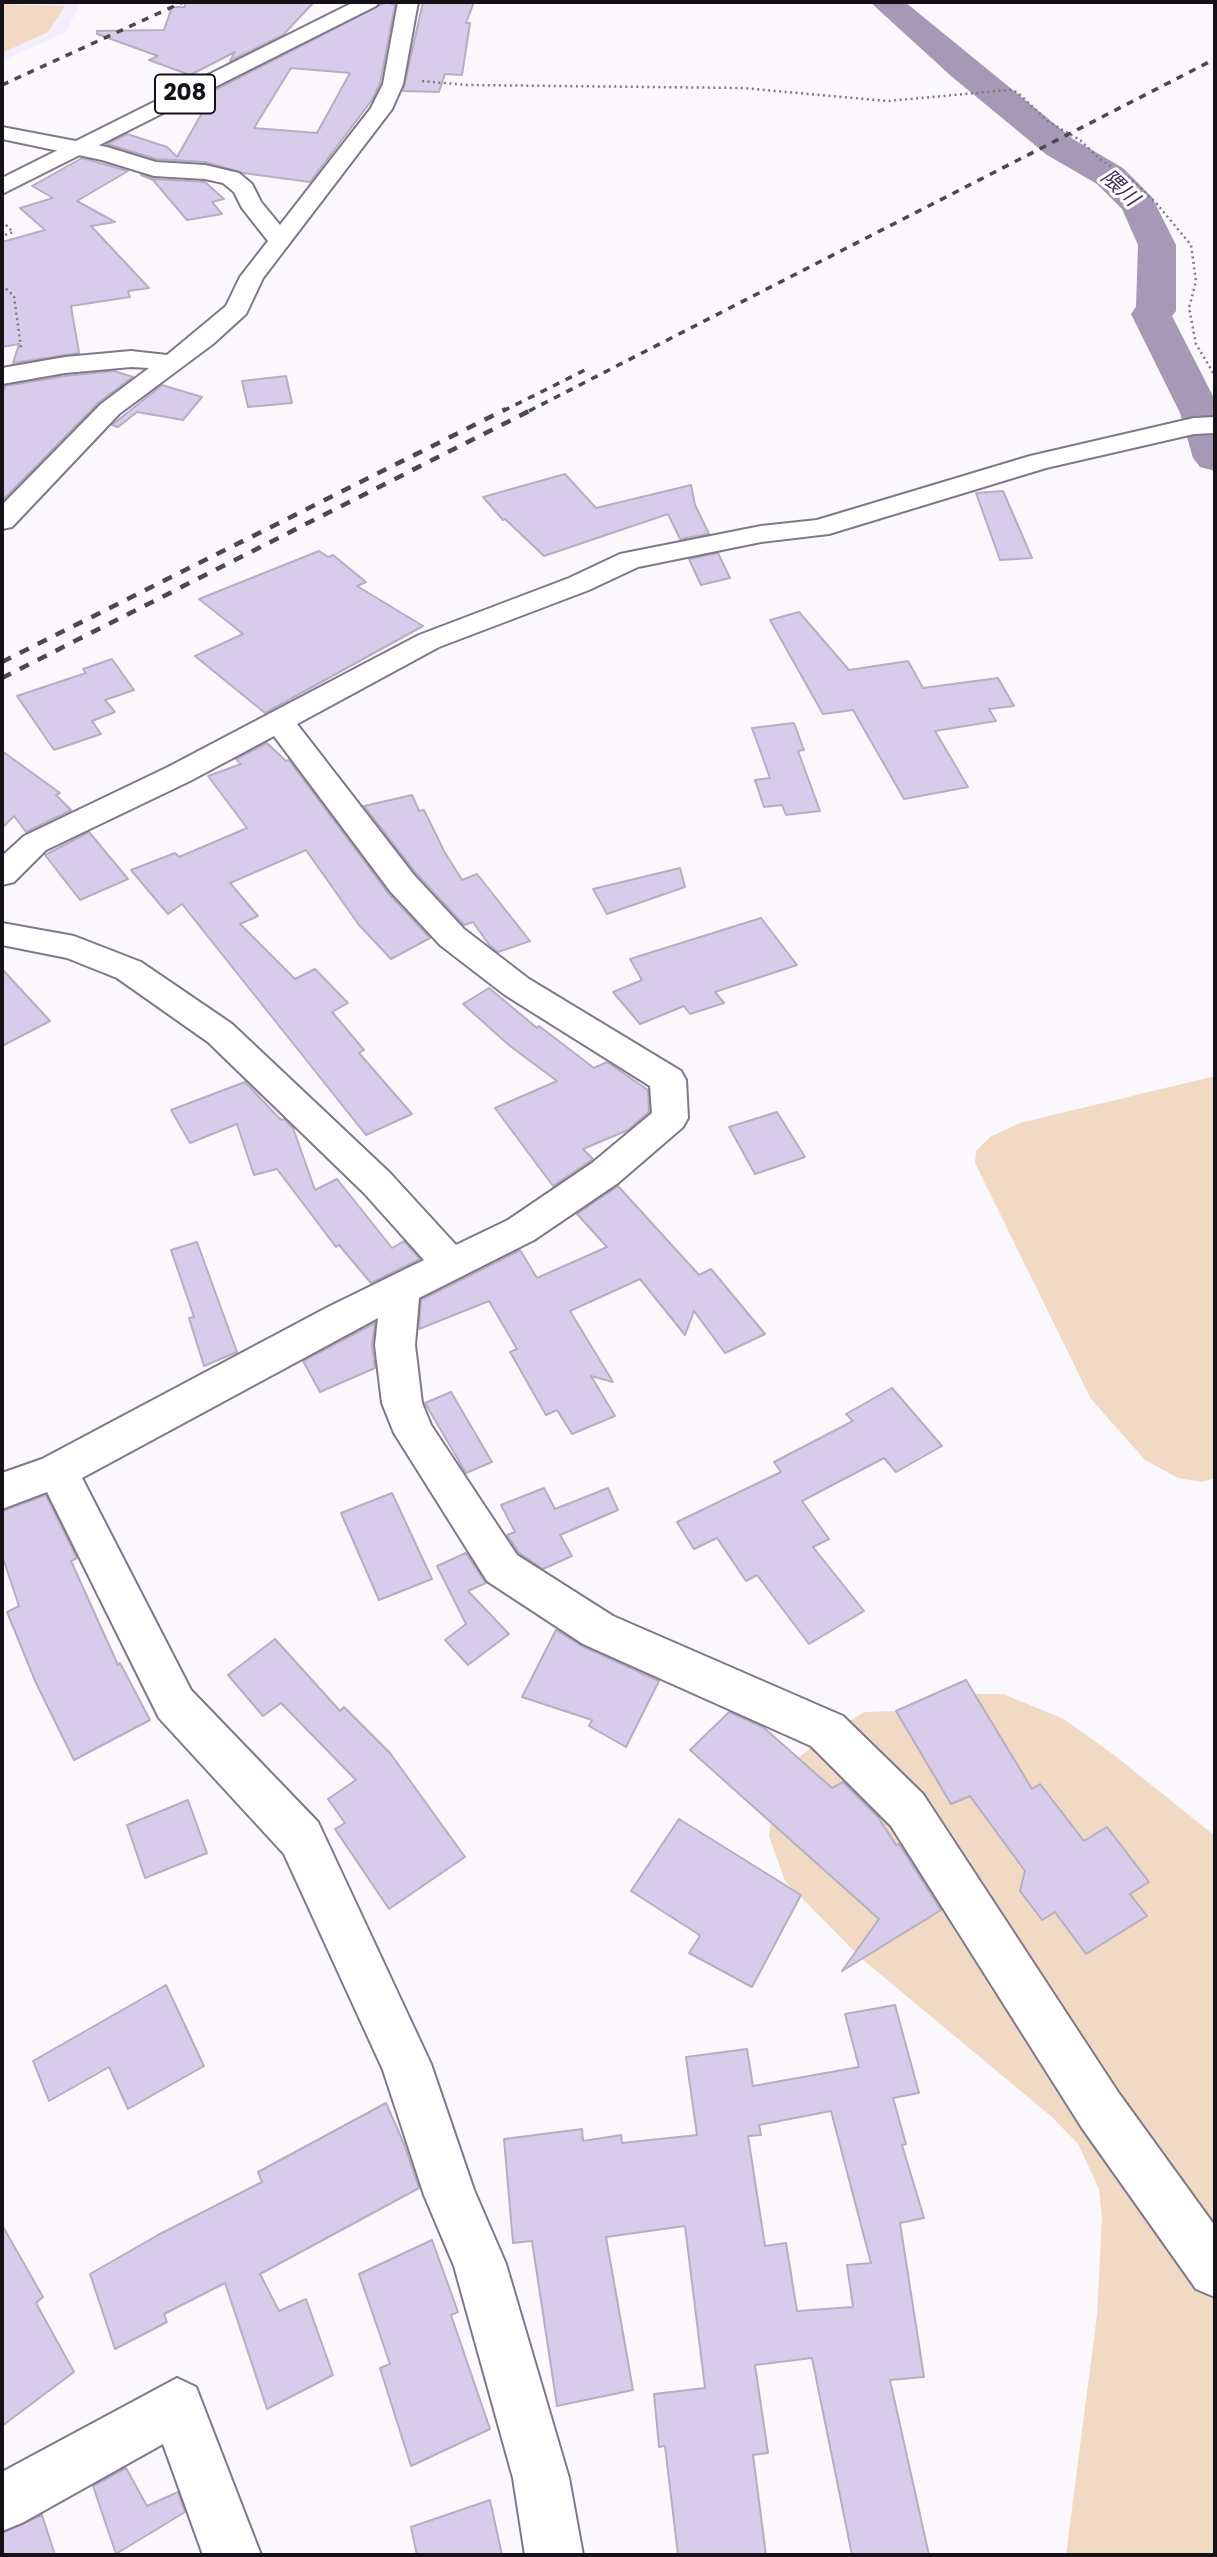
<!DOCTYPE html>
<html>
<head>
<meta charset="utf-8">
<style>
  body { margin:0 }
  #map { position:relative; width:1217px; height:2557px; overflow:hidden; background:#faf8fc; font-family:Poppins,sans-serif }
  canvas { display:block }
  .frame { position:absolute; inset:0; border:4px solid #141118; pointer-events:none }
</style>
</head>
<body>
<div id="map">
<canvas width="1217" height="2557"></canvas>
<div class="frame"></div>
</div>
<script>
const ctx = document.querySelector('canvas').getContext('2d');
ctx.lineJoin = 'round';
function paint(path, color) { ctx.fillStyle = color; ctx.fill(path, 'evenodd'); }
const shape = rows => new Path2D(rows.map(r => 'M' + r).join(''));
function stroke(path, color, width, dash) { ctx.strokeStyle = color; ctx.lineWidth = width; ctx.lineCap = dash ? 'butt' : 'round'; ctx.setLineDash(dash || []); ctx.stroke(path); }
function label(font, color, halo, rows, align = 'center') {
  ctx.font = font + ' Poppins,"Noto Sans JP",sans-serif'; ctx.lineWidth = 6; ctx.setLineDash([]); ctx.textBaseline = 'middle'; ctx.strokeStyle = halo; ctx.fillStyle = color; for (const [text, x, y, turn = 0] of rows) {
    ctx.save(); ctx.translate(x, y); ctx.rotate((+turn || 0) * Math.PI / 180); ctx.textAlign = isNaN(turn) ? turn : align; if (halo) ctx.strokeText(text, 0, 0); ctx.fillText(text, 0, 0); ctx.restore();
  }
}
paint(shape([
  [2,2,81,2,66,32,2,61]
]), '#f4edfe');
paint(shape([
  [2,4,65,6,48,32,2,53],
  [1215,1076,1215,1478,1202,1482,1178,1478,1145,1460,1091,1399,975,1163,976,1151,990,1137,1020,1123],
  [953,1694,1003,1694,1064,1719,1114,1755,1215,1836,1215,2555,1066,2555,1097,2315,1102,2218,1099,2189,1078,2144,1052,2117,862,1959,785,1881,769,1836,779,1774,828,1733,865,1712,896,1711]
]), '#f0dac3');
paint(shape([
  [870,2,905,2,1073,139,1123,168,1152,197,1176,245,1176,311,1172,316,1215,400,1215,471,1200,467,1193,458,1180,413,1131,314,1136,307,1138,245,1122,209,1097,184,1047,155,951,76,870,2]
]), '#a599b6');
const building = shape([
  [185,2,314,2,283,35,230,61,235,52,190,75,149,60,158,56,97,34,97,31,164,30,172,7,185,7,185,2],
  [386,2,395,5,380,83,372,100,310,182,243,173,205,162,156,159,107,144,127,134,167,147,177,157,215,90,386,2],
  [291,68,350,73,317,133,254,128,291,68],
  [423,2,474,2,466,23,470,23,462,75,445,74,439,92,403,91,423,2],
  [82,158,128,171,77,201,115,222,91,226,149,288,128,291,130,297,71,306,79,353,13,363,19,344,2,347,2,242,45,230,20,208,53,198,32,186,82,158],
  [141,175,154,179,205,182,224,199,212,202,222,214,187,220,153,180,141,175],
  [114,371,133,377,99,402,2,501,2,395,5,386,65,376,114,371],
  [286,376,292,403,248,407,242,381,286,376],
  [162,385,202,397,183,420,137,412,118,427,112,425,162,385],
  [565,474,596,508,691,485,695,505,709,534,680,539,668,514,544,556,505,519,503,520,483,497,565,474],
  [1003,491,1032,558,1000,560,976,493,1003,491],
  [319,551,328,557,333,555,366,582,357,586,423,626,265,713,195,656,243,634,199,599,319,551],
  [718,553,730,578,701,585,689,559,718,553],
  [799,612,849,670,908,661,923,688,998,678,1014,706,989,709,996,721,935,731,968,787,904,799,853,710,823,714,770,620,799,612],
  [112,659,134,690,105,700,115,712,92,721,101,734,54,750,17,696,86,673,83,669,112,659],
  [794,723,804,750,798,751,820,811,786,815,782,805,764,807,755,780,770,778,752,728,794,723],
  [267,743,286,761,289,760,388,893,430,938,391,959,359,925,306,850,230,883,258,916,240,924,295,979,315,969,348,1003,332,1012,364,1050,359,1053,412,1114,366,1135,182,904,168,914,131,870,175,853,179,857,247,828,208,776,241,764,236,759,267,743],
  [2,751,60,793,56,795,71,810,26,832,14,816,2,828,2,751],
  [412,795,419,811,424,810,444,851,462,880,477,874,530,941,498,952,490,946,473,922,464,925,416,873,364,806,412,795],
  [89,832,128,879,80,900,45,855,89,832],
  [680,868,685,887,607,914,593,889,680,868],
  [761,918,797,965,715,992,724,1003,690,1014,684,1006,640,1024,613,992,642,980,630,959,761,918],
  [2,969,50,1021,2,1046,2,969],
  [489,988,537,1028,539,1026,594,1068,607,1062,648,1090,649,1112,628,1130,583,1149,593,1159,553,1186,495,1108,557,1081,510,1046,463,1004,489,988],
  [245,1082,281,1120,284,1119,293,1128,315,1190,337,1179,392,1248,404,1241,420,1259,371,1283,339,1245,336,1247,277,1169,254,1175,237,1124,190,1143,171,1110,245,1082],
  [777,1112,805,1157,755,1174,729,1127,777,1112],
  [618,1186,699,1275,711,1269,765,1334,725,1353,694,1311,685,1335,640,1279,570,1311,613,1382,591,1376,615,1416,572,1434,557,1410,546,1415,510,1352,517,1349,489,1301,419,1329,421,1300,520,1250,537,1278,607,1247,577,1214,618,1186],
  [197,1242,237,1352,204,1366,189,1318,194,1317,171,1250,197,1242],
  [375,1323,372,1345,375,1368,320,1392,303,1361,375,1323],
  [892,1388,942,1446,896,1472,884,1458,802,1501,829,1539,813,1547,864,1611,809,1644,757,1575,746,1581,717,1538,694,1549,677,1522,781,1472,774,1462,853,1421,846,1414,892,1388],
  [451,1392,492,1462,466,1473,425,1403,451,1392],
  [544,1488,555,1509,608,1488,618,1510,560,1535,572,1556,543,1569,519,1553,507,1535,515,1532,501,1505,544,1488],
  [392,1493,432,1579,379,1600,341,1513,392,1493],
  [46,1495,77,1558,71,1561,118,1665,120,1663,150,1720,74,1760,36,1683,7,1612,19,1606,2,1555,2,1511,46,1495],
  [466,1553,486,1583,468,1591,509,1634,468,1665,445,1640,466,1624,437,1566,466,1553],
  [556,1630,582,1646,659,1681,626,1747,589,1726,592,1720,522,1697,556,1630],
  [275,1639,340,1711,344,1707,390,1753,465,1857,389,1909,335,1829,345,1823,328,1799,356,1780,281,1703,263,1716,228,1675,275,1639],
  [966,1680,1032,1789,1040,1784,1084,1841,1107,1827,1149,1882,1130,1894,1147,1916,1086,1954,1055,1912,1042,1920,1020,1891,1025,1871,970,1796,951,1804,896,1711,966,1680],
  [729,1712,763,1727,832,1788,843,1782,878,1817,896,1845,899,1844,941,1910,842,1971,879,1919,690,1750,729,1712],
  [188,1800,207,1853,145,1878,127,1825,188,1800],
  [679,1819,801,1895,752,1987,689,1953,700,1936,698,1934,631,1891,679,1819],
  [166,1985,204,2066,128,2109,109,2067,49,2101,33,2061,166,1985],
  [895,2005,919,2093,893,2098,906,2144,902,2145,924,2218,900,2223,924,2377,890,2380,929,2555,852,2555,812,2358,755,2365,768,2453,753,2455,766,2555,678,2555,665,2446,659,2447,654,2394,705,2388,685,2226,606,2237,633,2390,557,2406,532,2241,513,2243,504,2139,582,2129,583,2141,621,2135,622,2143,697,2135,686,2057,747,2049,753,2086,859,2067,845,2014,895,2005],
  [831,2111,871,2263,847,2265,853,2307,797,2311,786,2243,765,2246,748,2136,761,2135,759,2125,831,2111],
  [386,2103,404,2144,419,2188,260,2274,279,2311,306,2299,333,2375,267,2409,225,2283,164,2314,167,2322,115,2349,90,2274,158,2235,262,2182,258,2172,386,2103],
  [2,2225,43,2297,36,2303,74,2372,2,2426,2,2225],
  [432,2240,458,2312,451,2315,490,2429,411,2466,380,2368,390,2364,359,2274,432,2240],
  [126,2468,147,2506,178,2492,185,2512,116,2554,93,2486,126,2468],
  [490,2500,502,2555,417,2555,411,2527,490,2500],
  [42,2515,55,2555,2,2555,2,2533,42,2515]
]);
paint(building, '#d8cceb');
stroke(building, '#b6aec2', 2);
const minor = shape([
  [398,2,418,2,403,84,392,109,263,278,246,314,213,344,119,414,12,527,2,529,2,505,101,404,149,368,131,367,65,373,2,384,2,368,65,357,131,351,167,355,226,306,240,277,268,241,242,208,234,192,223,183,205,179,154,176,102,160,2,139,2,127,107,147,156,162,205,165,239,173,252,184,261,202,280,225,371,108,383,84,398,2],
  [1215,417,1215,433,1194,434,1046,468,829,534,761,542,638,567,589,590,439,647,297,724,414,875,464,929,529,979,681,1071,686,1080,688,1118,683,1127,618,1183,534,1240,419,1298,415,1345,422,1403,431,1425,517,1555,613,1616,843,1716,923,1794,1118,2092,1215,2226,1215,2297,1196,2289,1082,2128,891,1826,811,1746,583,1644,487,1581,394,1433,382,1403,375,1345,378,1318,82,1478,191,1690,318,1822,431,2064,474,2190,506,2264,569,2478,583,2555,525,2555,513,2478,454,2266,424,2195,383,2070,284,1854,159,1718,47,1492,2,1509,2,1473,42,1459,328,1307,424,1260,364,1193,208,1042,117,978,67,958,2,945,2,923,74,936,141,962,232,1024,390,1173,456,1245,508,1220,592,1163,652,1113,650,1086,505,995,440,945,390,891,274,736,190,781,46,850,14,882,2,885,2,856,24,836,168,767,419,635,569,578,620,554,761,526,817,520,1030,456,1194,418,1215,417],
  [177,2378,196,2387,261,2555,203,2555,163,2444,22,2523,2,2531,2,2472,177,2378]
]);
const highway = shape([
  [354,2,379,2,376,6,2,194,2,178,354,2]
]);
stroke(minor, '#7f788a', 4);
stroke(highway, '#7f788a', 4);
stroke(shape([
  [422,81,467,85,743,88,887,101,1010,90,1017,92,1049,122,1080,140,1100,159,1134,182,1157,204,1191,245,1196,281,1189,308,1196,344,1215,376],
  [2,221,13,232,2,236],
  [2,285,14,296,21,348]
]), '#7d7b80', 2.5, [2, 3.5]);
paint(minor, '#fff');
paint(highway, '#fff');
stroke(shape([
  [2,85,183,2],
  [503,411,587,369],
  [529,411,1215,59]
]), '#4b484f', 3.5, [7, 7]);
stroke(shape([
  [2,662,506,409],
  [2,678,533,409]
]), '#4b484f', 4.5, [10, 10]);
label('italic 21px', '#433059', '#fff', [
  ["隈川",1119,189,43]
]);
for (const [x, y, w] of [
  [185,94,60]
]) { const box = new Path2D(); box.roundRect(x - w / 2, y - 19.5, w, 39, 5); ctx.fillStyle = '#fff'; ctx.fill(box); stroke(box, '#141118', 2); }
label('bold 23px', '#141118', null, [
  ["208",185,94]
]);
</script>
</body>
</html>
